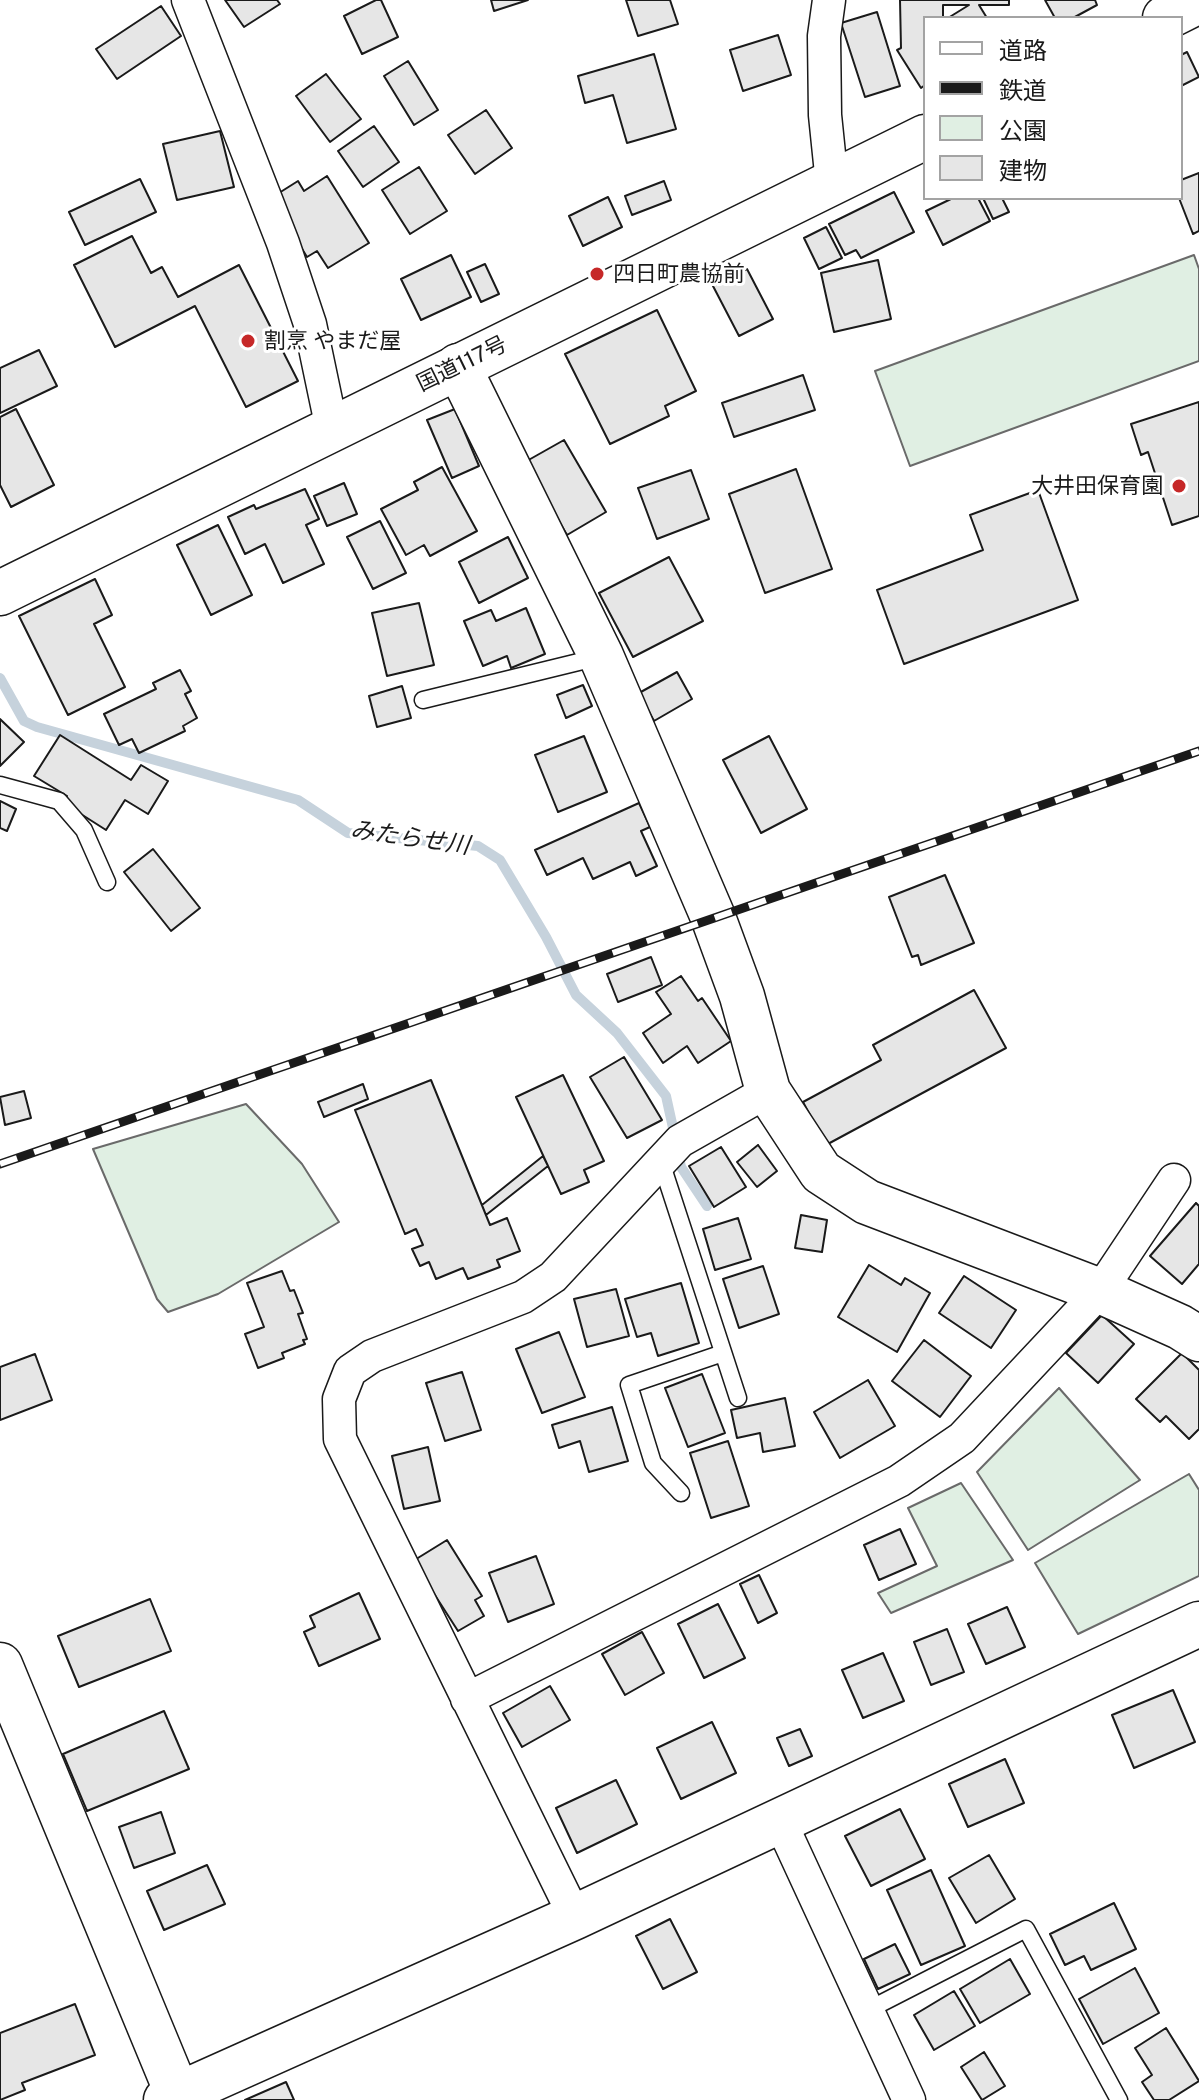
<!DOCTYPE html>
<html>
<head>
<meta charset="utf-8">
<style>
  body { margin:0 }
  #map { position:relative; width:1199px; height:2100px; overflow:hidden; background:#fff; font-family:"Public Sans","Noto Sans JP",sans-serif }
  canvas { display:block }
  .legend { position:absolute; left:923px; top:16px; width:260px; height:184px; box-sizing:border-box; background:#fff; border:2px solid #a3a3a3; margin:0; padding:10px 14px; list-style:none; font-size:24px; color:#1a1a1a }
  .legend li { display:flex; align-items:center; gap:16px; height:40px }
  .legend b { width:40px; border:2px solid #a3a3a3 }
</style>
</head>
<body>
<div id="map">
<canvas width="1199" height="2100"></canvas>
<ul class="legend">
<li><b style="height:10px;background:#fff"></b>道路</li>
<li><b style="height:10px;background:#1a1a1a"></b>鉄道</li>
<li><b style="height:22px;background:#e0efe3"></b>公園</li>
<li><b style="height:22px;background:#e6e6e6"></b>建物</li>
</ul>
</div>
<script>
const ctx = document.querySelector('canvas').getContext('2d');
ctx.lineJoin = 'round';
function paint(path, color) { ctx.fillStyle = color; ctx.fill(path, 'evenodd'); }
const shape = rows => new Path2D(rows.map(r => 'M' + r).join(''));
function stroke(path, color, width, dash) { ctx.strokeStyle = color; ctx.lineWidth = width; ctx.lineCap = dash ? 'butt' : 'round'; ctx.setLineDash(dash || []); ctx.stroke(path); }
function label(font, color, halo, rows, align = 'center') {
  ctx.font = font + ' "Public Sans","Noto Sans JP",sans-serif'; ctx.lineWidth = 6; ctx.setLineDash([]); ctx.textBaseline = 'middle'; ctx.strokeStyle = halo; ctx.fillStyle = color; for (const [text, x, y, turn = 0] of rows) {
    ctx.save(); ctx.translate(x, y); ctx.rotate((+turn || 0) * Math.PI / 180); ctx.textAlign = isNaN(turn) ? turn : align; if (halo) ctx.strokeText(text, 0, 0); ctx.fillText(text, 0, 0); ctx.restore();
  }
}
const green = shape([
  [1194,255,1199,269,1199,361,910,466,875,371,1194,255],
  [246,1104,302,1164,339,1222,218,1294,168,1312,157,1299,93,1149,246,1104],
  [1059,1388,1140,1480,1028,1550,977,1472,1059,1388],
  [1189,1474,1199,1490,1199,1576,1078,1634,1035,1563,1189,1474],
  [961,1483,1013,1560,891,1613,878,1593,937,1566,908,1508,961,1483]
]);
paint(green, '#e0efe3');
stroke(green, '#6a6a6a', 2);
stroke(shape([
  [0,678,24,721,37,727,298,800,348,833,478,846,500,860,546,937,576,995,617,1033,666,1096,675,1137],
  [678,1152,681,1167,707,1206]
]), '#c6d2dc', 10);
const building = shape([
  [225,0,277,0,280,4,244,27,225,0],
  [376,0,381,0,398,37,362,54,344,16,376,0],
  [491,0,528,0,494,11,491,0],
  [626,0,670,0,678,24,638,36,626,0],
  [900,0,1009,0,1009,5,979,5,987,18,948,18,969,5,943,5,943,18,925,18,925,85,921,88,897,50,901,48,900,0],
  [1045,0,1095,0,1097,5,1073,18,1055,18,1045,0],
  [161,6,181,36,117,79,96,49,161,6],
  [877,12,900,86,865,97,841,23,877,12],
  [778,35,791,75,743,91,730,50,778,35],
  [1187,52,1199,77,1181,86,1181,55,1187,52],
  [654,54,676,129,627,143,613,95,585,103,578,76,654,54],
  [408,61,438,110,414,125,384,76,408,61],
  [326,74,361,119,330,142,296,96,326,74],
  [486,110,512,148,475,174,448,135,486,110],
  [374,126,399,162,363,187,338,151,374,126],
  [220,131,234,187,177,200,163,144,220,131],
  [419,167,447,211,410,234,382,190,419,167],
  [1199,173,1199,231,1193,234,1179,198,1181,198,1181,180,1199,173],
  [327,176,369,243,328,268,317,251,307,257,271,198,298,181,304,191,327,176],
  [140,179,156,212,85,245,69,212,140,179],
  [664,181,671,200,632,215,625,196,664,181],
  [894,192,914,232,861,258,856,250,845,255,829,224,894,192],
  [608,197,622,227,583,246,569,216,608,197],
  [953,198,978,198,990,221,943,245,926,211,953,198],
  [983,198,1002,198,1009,212,993,219,983,198],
  [826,227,842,258,819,269,804,238,826,227],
  [132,236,151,273,162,267,178,297,239,265,298,381,246,407,195,306,115,347,74,265,132,236],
  [451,255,471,297,421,320,401,279,451,255],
  [878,260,891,319,834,332,821,273,878,260],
  [485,264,499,294,481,302,467,272,485,264],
  [747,269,773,319,739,336,713,286,747,269],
  [657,310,696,391,665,406,669,416,610,444,565,354,657,310],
  [39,350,57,386,0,413,0,368,39,350],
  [803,375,815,410,734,437,722,403,803,375],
  [1199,402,1199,516,1172,525,1148,452,1141,455,1131,424,1199,402],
  [16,409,54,485,11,507,0,485,0,417,16,409],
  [455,409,479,466,452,478,427,420,455,409],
  [564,440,606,512,567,535,525,462,564,440],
  [442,467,477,531,430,556,424,545,406,555,381,509,418,490,414,482,442,467],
  [796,469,832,569,765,593,729,494,796,469],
  [691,470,709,519,657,539,638,488,691,470],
  [344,483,357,514,327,526,314,496,344,483],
  [305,489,319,519,306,525,324,564,283,583,265,544,245,554,228,517,254,505,256,509,305,489],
  [1038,490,1078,600,904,664,877,590,983,550,970,515,1038,490],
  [380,521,406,573,373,589,347,537,380,521],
  [218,525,252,595,211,615,177,545,218,525],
  [508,537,528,578,479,603,459,562,508,537],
  [669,557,703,621,633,657,599,593,669,557],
  [95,579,112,615,94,624,125,687,68,715,19,616,95,579],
  [419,603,434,665,387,676,372,613,419,603],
  [526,608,545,654,511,668,507,656,483,666,464,621,491,610,496,621,526,608],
  [180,670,191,691,185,694,197,718,183,726,185,731,139,753,132,739,119,745,104,714,156,689,153,683,180,670],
  [677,672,692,699,654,721,639,693,677,672],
  [583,685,592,706,566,718,557,695,583,685],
  [402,686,411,718,377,727,369,696,402,686],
  [0,719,24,742,0,766,0,719],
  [60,735,131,780,141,765,168,781,148,814,125,800,106,830,62,802,67,796,34,776,60,735],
  [584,736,607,792,558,812,535,755,584,736],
  [769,736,807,809,761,833,723,760,769,736],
  [0,801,16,809,7,831,0,828,0,801],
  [639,803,650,827,641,831,657,866,636,876,630,862,593,879,583,858,547,875,535,850,639,803],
  [153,849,200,908,171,931,124,872,153,849],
  [945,875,974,943,921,965,918,955,912,957,889,897,945,875],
  [651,957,662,985,618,1002,607,974,651,957],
  [681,976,698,1001,702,998,731,1041,698,1063,687,1046,663,1063,643,1033,671,1014,656,992,681,976],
  [974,990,1006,1048,826,1145,803,1102,881,1060,873,1045,974,990],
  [624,1057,662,1120,627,1138,590,1077,624,1057],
  [563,1075,604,1161,584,1170,589,1182,561,1194,516,1097,563,1075],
  [431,1080,490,1225,507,1218,520,1251,497,1260,500,1267,468,1279,463,1268,436,1279,429,1262,420,1266,412,1249,423,1245,416,1229,405,1234,355,1110,431,1080],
  [363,1084,368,1099,324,1117,318,1102,363,1084],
  [24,1091,31,1118,5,1125,0,1097,24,1091],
  [758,1145,777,1171,757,1187,737,1162,758,1145],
  [721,1147,746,1187,714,1207,689,1166,721,1147],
  [543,1156,548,1166,486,1215,482,1205,543,1156],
  [1196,1203,1199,1206,1199,1264,1182,1284,1150,1256,1196,1203],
  [801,1215,827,1220,822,1252,795,1248,801,1215],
  [738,1218,751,1259,715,1270,703,1229,738,1218],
  [869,1265,901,1285,905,1278,930,1293,897,1352,838,1317,869,1265],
  [763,1266,779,1314,739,1328,723,1279,763,1266],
  [282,1271,290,1291,294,1290,303,1313,298,1314,307,1339,303,1340,305,1344,282,1353,284,1358,258,1368,245,1334,264,1327,247,1283,282,1271],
  [964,1276,1016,1310,991,1348,939,1313,964,1276],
  [681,1283,699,1343,658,1356,651,1333,637,1337,625,1299,681,1283],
  [616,1289,629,1336,587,1347,574,1299,616,1289],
  [1102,1315,1134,1344,1098,1383,1066,1353,1102,1315],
  [559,1332,585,1397,542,1413,516,1349,559,1332],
  [924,1340,971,1376,940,1417,892,1381,924,1340],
  [1182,1353,1199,1370,1199,1429,1189,1439,1166,1416,1160,1422,1136,1399,1182,1353],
  [35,1354,52,1400,0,1420,0,1367,35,1354],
  [462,1372,481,1430,445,1441,426,1383,462,1372],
  [702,1374,725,1433,688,1447,665,1388,702,1374],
  [868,1380,895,1426,840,1458,814,1412,868,1380],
  [785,1398,795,1446,763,1452,760,1433,737,1438,731,1410,785,1398],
  [612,1407,628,1461,589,1472,580,1441,559,1448,552,1425,612,1407],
  [728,1441,749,1506,711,1518,690,1453,728,1441],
  [428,1447,440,1501,404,1509,392,1456,428,1447],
  [900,1529,916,1564,879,1580,864,1545,900,1529],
  [447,1540,482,1596,475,1600,484,1616,458,1631,413,1561,447,1540],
  [536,1556,554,1604,508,1622,489,1573,536,1556],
  [759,1575,777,1613,758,1623,740,1584,759,1575],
  [359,1593,380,1639,319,1666,304,1632,315,1627,310,1616,359,1593],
  [150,1599,171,1651,79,1687,58,1636,150,1599],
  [718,1604,745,1658,704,1678,678,1624,718,1604],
  [1007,1607,1025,1647,986,1664,968,1624,1007,1607],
  [947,1629,964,1672,931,1685,914,1642,947,1629],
  [642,1632,664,1673,625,1695,602,1654,642,1632],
  [883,1653,904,1701,863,1718,842,1670,883,1653],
  [550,1686,570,1720,522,1747,503,1713,550,1686],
  [1173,1690,1195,1742,1134,1768,1112,1715,1173,1690],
  [164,1711,189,1769,87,1811,63,1754,164,1711],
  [712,1722,736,1773,681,1799,657,1748,712,1722],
  [800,1729,812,1756,789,1766,777,1738,800,1729],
  [1005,1759,1024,1803,968,1827,949,1784,1005,1759],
  [616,1780,637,1824,577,1853,556,1808,616,1780],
  [900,1809,925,1859,871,1886,845,1836,900,1809],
  [161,1812,175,1853,134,1868,119,1827,161,1812],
  [989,1855,1015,1899,976,1923,949,1878,989,1855],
  [207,1865,225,1904,164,1930,147,1891,207,1865],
  [931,1870,965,1946,921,1965,887,1890,931,1870],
  [1114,1903,1136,1949,1091,1970,1084,1956,1065,1965,1050,1934,1114,1903],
  [670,1919,697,1972,663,1989,636,1936,670,1919],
  [895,1944,910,1974,878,1989,864,1959,895,1944],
  [1010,1959,1030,1994,980,2023,960,1989,1010,1959],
  [1135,1968,1159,2013,1103,2044,1079,1999,1135,1968],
  [954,1991,975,2026,934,2050,914,2015,954,1991],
  [75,2004,95,2055,22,2083,25,2090,0,2100,0,2033,75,2004],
  [1166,2028,1199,2081,1169,2100,1154,2100,1142,2082,1152,2075,1135,2048,1166,2028],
  [984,2052,1005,2086,982,2100,961,2067,984,2052],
  [286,2082,294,2100,245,2100,286,2082]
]);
paint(building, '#e6e6e6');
stroke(building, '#1a1a1a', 2);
const lane = shape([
  [423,700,599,657],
  [0,785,59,801,84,830,107,882],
  [661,1162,738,1398],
  [681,1493,653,1463,629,1385,723,1353],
  [868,2010,1026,1929,1119,2100]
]);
const street = shape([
  [188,0,283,243,310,324,332,429],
  [829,0,824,36,825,115,832,183],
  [467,1699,899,1481,962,1438,1100,1291,1174,1180],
  [780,1821,909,2100],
  [575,1917,340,1439,339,1399,350,1371,372,1356,523,1297,553,1277,680,1141,768,1091]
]);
const secondary = shape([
  [458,366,601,656,713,917,742,996,768,1091,821,1172,867,1202,1100,1291,1180,1327,1199,1339],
  [0,1665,180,2100],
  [166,2100,575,1917,1199,1624]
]);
const highway = shape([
  [1165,18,1199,1],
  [0,593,925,137]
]);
stroke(lane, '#1a1a1a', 19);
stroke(street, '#1a1a1a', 35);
stroke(secondary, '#1a1a1a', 47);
stroke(highway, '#1a1a1a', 47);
stroke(lane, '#fff', 16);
stroke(street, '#fff', 32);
stroke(secondary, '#fff', 44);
stroke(highway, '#fff', 44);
const rail = shape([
  [0,1164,1199,751]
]);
stroke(rail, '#1a1a1a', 9);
stroke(rail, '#fff', 6, [18]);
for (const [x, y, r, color] of [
  [597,274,8,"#c62828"],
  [248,341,8,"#c62828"],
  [1179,486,8,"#c62828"]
]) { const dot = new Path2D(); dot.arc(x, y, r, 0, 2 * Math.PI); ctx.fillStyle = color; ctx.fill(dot); stroke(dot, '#fff', 3); }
label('22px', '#1a1a1a', '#fff', [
  ["四日町農協前",613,274],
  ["割烹 やまだ屋",264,341],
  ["大井田保育園",1163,486,"right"]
], 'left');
label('22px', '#1a1a1a', '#fff', [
  ["国道117号",462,364,-26]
]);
label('italic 24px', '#1a1a1a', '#fff', [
  ["みたらせ川",410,838,8]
]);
</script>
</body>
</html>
